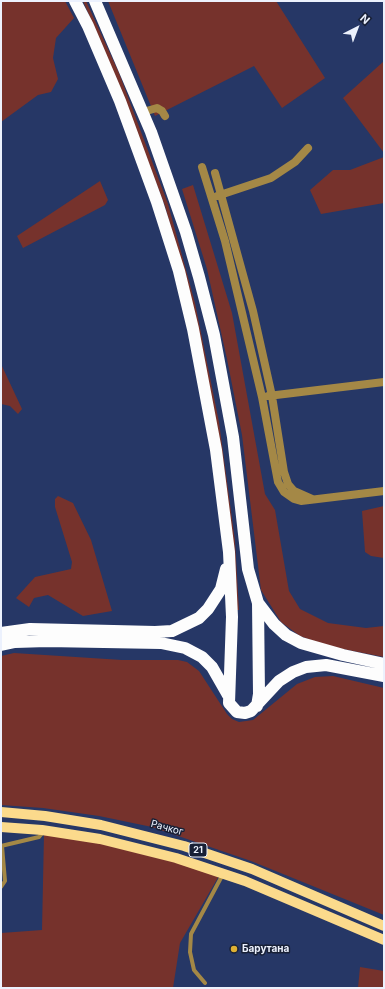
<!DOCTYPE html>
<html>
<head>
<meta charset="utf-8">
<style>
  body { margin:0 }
  #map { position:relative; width:385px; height:989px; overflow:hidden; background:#263766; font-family:Inter,sans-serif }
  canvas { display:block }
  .frame { position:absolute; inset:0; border:2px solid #ecf1fd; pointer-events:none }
  .north { position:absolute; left:337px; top:8px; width:40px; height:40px; -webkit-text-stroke:3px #182036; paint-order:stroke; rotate:42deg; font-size:11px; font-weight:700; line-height:16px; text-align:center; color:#ecf1fd }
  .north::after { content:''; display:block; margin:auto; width:14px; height:18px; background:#ecf1fd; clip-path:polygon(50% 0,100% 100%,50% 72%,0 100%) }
</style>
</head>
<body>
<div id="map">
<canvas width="385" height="989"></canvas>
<div class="frame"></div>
<div class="north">N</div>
</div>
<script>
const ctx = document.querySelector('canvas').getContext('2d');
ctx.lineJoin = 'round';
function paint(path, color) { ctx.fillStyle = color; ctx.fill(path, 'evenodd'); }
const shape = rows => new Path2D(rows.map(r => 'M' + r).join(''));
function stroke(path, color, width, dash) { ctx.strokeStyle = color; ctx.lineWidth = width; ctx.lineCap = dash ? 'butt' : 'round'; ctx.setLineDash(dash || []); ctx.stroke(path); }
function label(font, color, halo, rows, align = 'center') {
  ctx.font = font + ' Inter,sans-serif'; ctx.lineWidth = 3; ctx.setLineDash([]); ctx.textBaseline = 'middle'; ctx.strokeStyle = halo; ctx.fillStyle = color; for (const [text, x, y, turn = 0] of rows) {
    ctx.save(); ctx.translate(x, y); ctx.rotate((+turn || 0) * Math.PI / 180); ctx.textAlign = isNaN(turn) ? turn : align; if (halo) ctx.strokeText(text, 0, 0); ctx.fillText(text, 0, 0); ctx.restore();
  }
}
paint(shape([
  [1,1,65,1,74,18,56,38,53,58,58,79,51,92,38,95,1,122],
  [83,1,86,1,119,73,168,204,195,303,219,422,235,541,239,610,236,610,192,304,165,206,115,76],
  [108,1,276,1,325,78,282,108,254,66,155,116],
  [384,61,384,153,343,98],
  [384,157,384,203,321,214,310,190,333,170,350,170],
  [100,181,108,200,105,205,23,248,17,236],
  [193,185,232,313,265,494,275,510,289,591,300,609,328,623,366,628,384,626,384,657,327,646,300,636,281,622,261,590,242,435,227,359,207,269,182,189],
  [1,364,22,409,18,414,10,406,1,404],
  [58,496,73,503,91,540,112,611,83,616,48,595,34,598,29,607,16,598,35,577,71,569,72,562,55,507,55,499],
  [384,506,384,558,371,556,365,552,362,511],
  [14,653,122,660,178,660,187,662,199,671,227,714,232,719,239,722,253,720,297,684,315,677,333,676,384,688,384,915,251,861,152,827,99,816,43,808,1,805,1,656],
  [44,834,97,837,220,874,180,943,173,988,1,988,1,933,42,930],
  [360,967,384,971,384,988,358,988]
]), '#76322c');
stroke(shape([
  [1,846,39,837,43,832],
  [1,887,5,881,2,846],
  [205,983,194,970,190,952,191,934,223,874]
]), '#a48846', 4);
stroke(shape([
  [143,112,157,108,162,111,165,116],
  [202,167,225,241,262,397,278,482,284,492,294,499,301,501,384,491],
  [215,173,253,311,272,396,284,472,288,484,294,491,312,499],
  [217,196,271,178,295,162,308,148],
  [268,396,384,382]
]), '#a48846', 8);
stroke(shape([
  [1,812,45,816,101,825,184,846,252,869,384,926],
  [1,827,42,830,100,839,176,858,245,881,384,940]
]), '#fbda8c', 10);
stroke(shape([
  [75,1,88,26,120,101,157,202,179,271,193,329,216,450,229,552,232,617,229,703,237,712,245,713,251,711,279,681,293,672,306,667,326,665,384,676],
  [95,1,151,132,186,232,199,277,214,335,233,437,248,569,258,603,274,624,286,635,301,643,343,655,384,664],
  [1,633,30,629,155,632,172,631,199,618,208,609,221,589,226,569],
  [1,645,15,642,47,641,161,643,185,648,202,657,212,667,228,695],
  [257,706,259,694,258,603]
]), '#fdfdfd', 12);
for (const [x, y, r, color] of [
  [234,949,4,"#dfb133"]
]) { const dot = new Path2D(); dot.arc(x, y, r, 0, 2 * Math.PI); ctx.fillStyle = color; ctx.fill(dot); stroke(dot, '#182036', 1.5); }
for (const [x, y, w] of [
  [198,850,18]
]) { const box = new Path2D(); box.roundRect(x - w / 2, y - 7, w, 14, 3); ctx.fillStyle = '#182036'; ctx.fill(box); stroke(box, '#ecf1fd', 1); }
label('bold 9px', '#ecf1fd', null, [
  ["21",198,850]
]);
label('10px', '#ecf1fd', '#182036', [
  ["Рачког",167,828,15]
]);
label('bold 10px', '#ecf1fd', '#182036', [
  ["Барутана",242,949]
], 'left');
</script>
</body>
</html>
